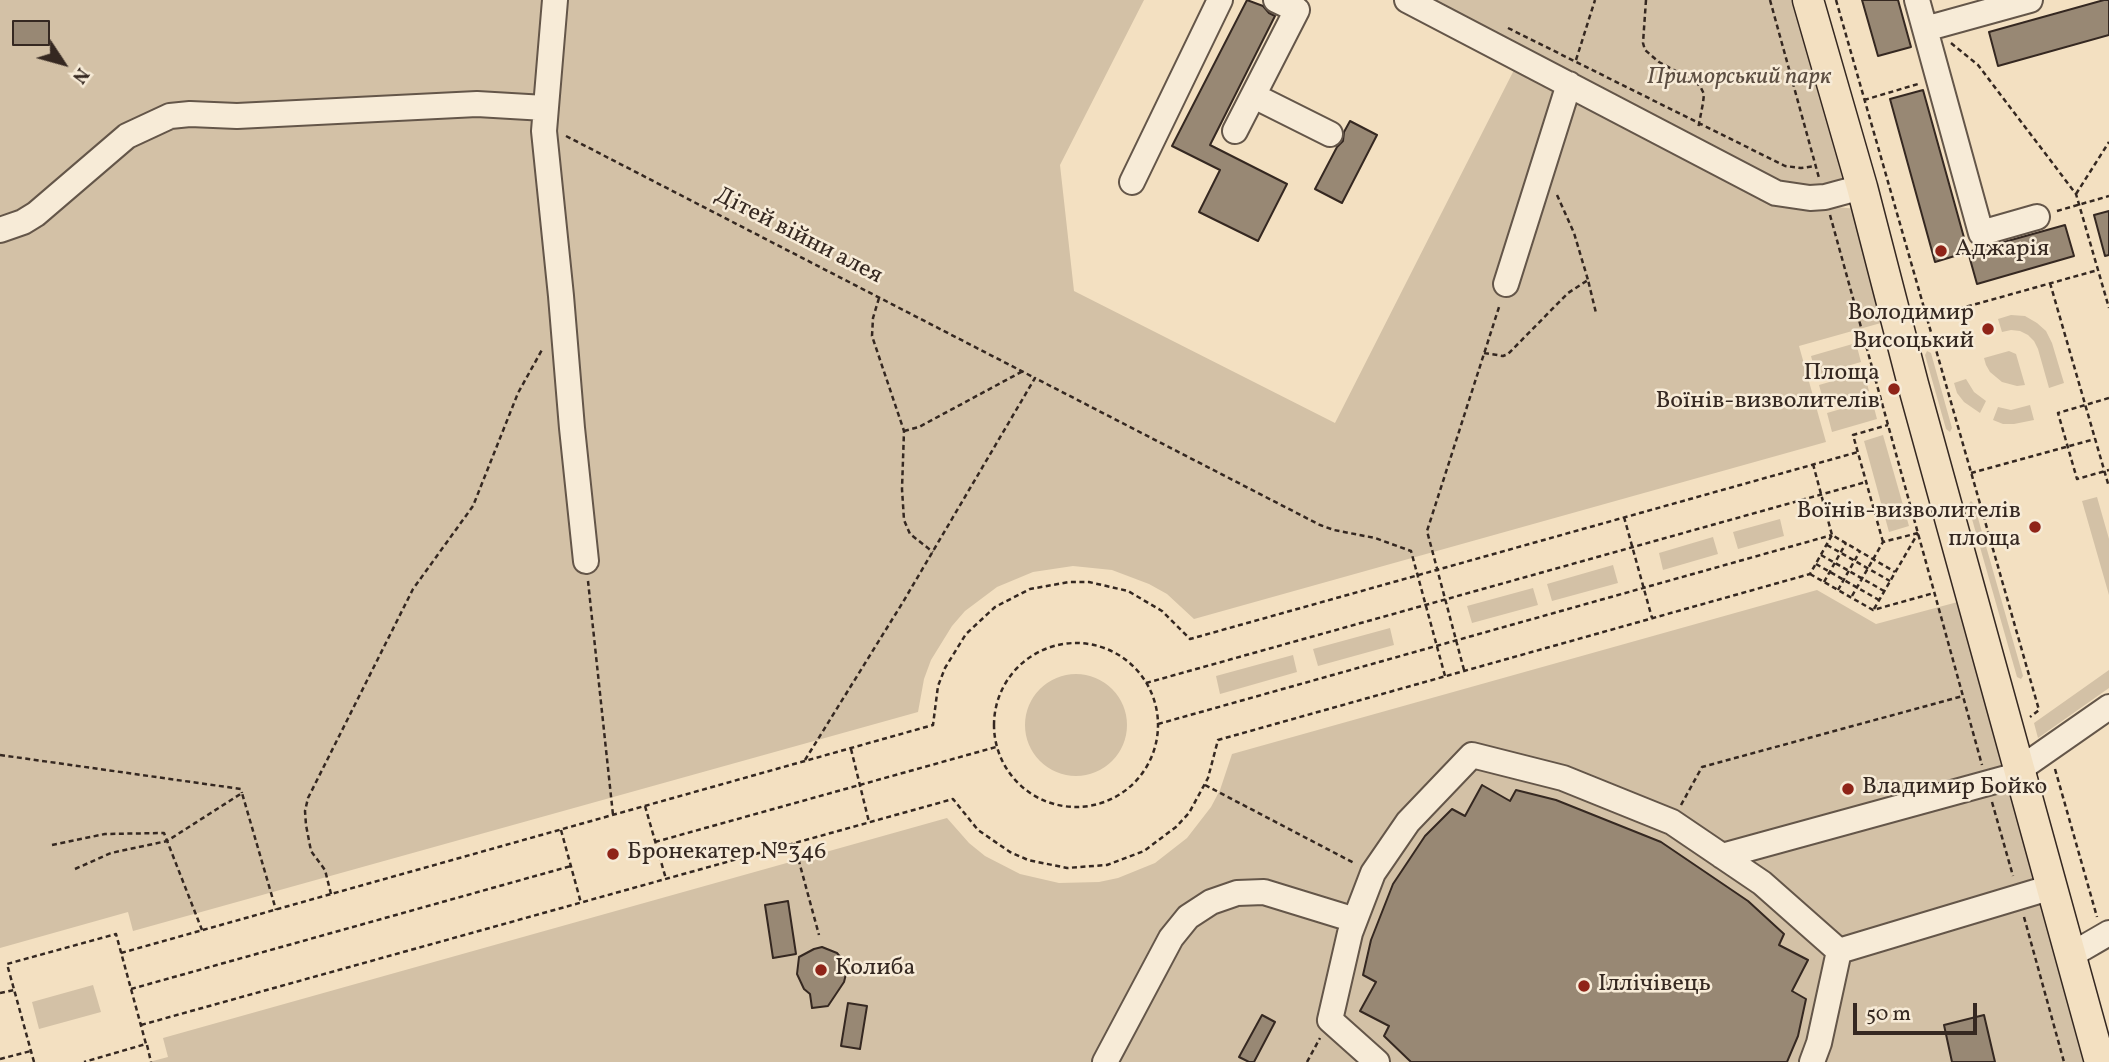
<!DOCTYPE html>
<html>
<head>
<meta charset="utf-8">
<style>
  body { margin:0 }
  #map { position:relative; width:2109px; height:1062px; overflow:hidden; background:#f3e0c1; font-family:Vollkorn,serif }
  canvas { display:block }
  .north { position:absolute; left:28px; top:28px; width:70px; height:70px; -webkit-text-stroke:5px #f7ebd7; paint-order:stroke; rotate:126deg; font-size:19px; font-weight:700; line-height:28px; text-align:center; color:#352821 }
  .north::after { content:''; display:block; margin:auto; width:24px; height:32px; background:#352821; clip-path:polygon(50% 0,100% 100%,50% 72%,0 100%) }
  .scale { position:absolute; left:1853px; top:1003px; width:124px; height:32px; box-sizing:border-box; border:4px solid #352821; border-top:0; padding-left:9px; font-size:21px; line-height:24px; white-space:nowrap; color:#352821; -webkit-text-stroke:5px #f7ebd7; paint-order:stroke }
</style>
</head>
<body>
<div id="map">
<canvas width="2109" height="1062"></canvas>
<div class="north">N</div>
<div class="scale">50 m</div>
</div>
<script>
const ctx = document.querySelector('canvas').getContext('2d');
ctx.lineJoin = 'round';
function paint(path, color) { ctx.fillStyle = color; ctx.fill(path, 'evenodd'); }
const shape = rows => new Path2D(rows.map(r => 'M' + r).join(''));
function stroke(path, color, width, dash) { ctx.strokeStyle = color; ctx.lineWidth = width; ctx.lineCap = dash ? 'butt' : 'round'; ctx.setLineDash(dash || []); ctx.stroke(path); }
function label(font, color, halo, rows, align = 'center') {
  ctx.font = font + ' Vollkorn,serif'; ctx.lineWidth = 5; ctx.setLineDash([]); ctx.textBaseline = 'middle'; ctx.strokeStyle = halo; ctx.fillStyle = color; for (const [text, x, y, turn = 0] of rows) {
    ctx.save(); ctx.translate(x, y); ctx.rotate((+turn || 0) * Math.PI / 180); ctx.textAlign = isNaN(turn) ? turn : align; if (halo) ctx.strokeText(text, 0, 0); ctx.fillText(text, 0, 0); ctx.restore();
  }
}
paint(shape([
  [0,0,1144,0,1060,165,1074,291,1335,423,1514,70,1751,190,1787,202,1857,209,1888,321,1799,346,1826,442,1194,619,1167,594,1149,584,1112,570,1073,566,1033,572,997,587,965,611,952,626,931,660,924,679,918,712,133,931,128,912,0,948],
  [1409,0,1799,0,1853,194,1790,188],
  [2011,315,2025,316,2037,323,2046,331,2052,343,2064,383,2049,388,2038,349,2034,341,2028,335,2020,331,2011,330,2002,332,1998,319],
  [1856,343,1861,362,1816,375,1811,356],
  [1927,351,1931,353,1952,428,1950,432,1946,429,1925,355],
  [2009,351,2016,354,2025,385,2017,386,2002,382,1990,372,1986,365,1984,358],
  [1864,372,1869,391,1824,403,1819,385],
  [1966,379,1974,392,1986,401,1980,413,1964,402,1957,393,1954,383],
  [1872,400,1877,419,1832,432,1827,413],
  [2030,405,2034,420,2014,424,2003,424,1993,420,1998,407,2011,410],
  [1883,435,1909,526,1889,532,1864,441],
  [2097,497,2109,539,2109,595,2082,501],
  [1971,501,1974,504,2023,676,2021,679,2017,677,1968,505],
  [1780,519,1784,536,1738,549,1733,532],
  [1713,537,1718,554,1663,570,1659,553],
  [1613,565,1618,583,1552,601,1547,584],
  [1533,588,1538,605,1472,623,1467,606],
  [1817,590,1876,624,1965,600,2090,1062,149,1062,168,1057,163,1038,947,818,969,843,985,856,1020,874,1059,883,1099,882,1118,878,1155,863,1187,838,1211,807,1220,790,1232,754],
  [1390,628,1394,645,1318,666,1313,649],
  [1293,655,1297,672,1220,694,1216,676],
  [2109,670,2109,688,2038,738,2034,723],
  '1025 725a51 51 0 1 1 102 0a51 51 0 1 1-102 0Z',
  [93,985,101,1012,39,1029,32,1002]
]), '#d3c1a6');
const building = shape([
  [1247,0,1263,6,1269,13,1275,16,1210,145,1287,184,1258,241,1199,212,1220,170,1172,146,1247,0],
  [1862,0,1898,0,1911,47,1878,56,1862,0],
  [2104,0,2109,0,2109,35,1998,66,1989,32,2104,0],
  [13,21,49,21,49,45,13,45,13,21],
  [1923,90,1968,252,1935,262,1890,99,1923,90],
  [1350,121,1377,135,1342,203,1315,189,1337,147,1343,141,1344,132,1350,121],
  [2109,211,2109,255,2105,256,2094,215,2109,211],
  [2065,225,2074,256,1977,284,1968,252,2065,225],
  [1482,785,1510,801,1516,790,1556,800,1661,842,1748,901,1784,934,1779,945,1808,960,1792,991,1806,999,1798,1036,1787,1062,1411,1062,1384,1036,1389,1026,1360,1011,1376,982,1363,975,1371,940,1393,884,1425,836,1452,809,1465,816,1482,785],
  [788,901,796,954,773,958,765,905,788,901],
  [822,947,837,953,842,959,846,974,844,982,828,1006,812,1008,810,994,804,989,797,974,799,957,814,949,822,947],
  [848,1003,867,1006,860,1049,841,1046,848,1003],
  [1262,1015,1275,1022,1254,1062,1249,1062,1239,1057,1262,1015],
  [1984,1015,1995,1062,1952,1062,1944,1025,1984,1015]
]);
paint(building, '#988874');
stroke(building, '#352821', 2);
const minor = shape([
  [555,0,544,131,561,296,572,428,586,561],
  [1407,0,1776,193,1810,198,1825,197,1862,187],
  [1917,0,1981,233,2037,217],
  [1925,29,2030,0],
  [1254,96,1330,134],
  [1235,131,1297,10,1276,0],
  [1132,182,1220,0],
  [0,230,23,222,36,214,127,136,170,116,190,114,237,116,477,104,545,108],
  [1506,284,1569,84],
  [2020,769,2109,707],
  [1722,856,2021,774],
  [1839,951,2052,887],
  [2071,955,2109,933],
  [1105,1062,1171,938,1188,917,1211,902,1237,893,1264,892,1355,920],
  [1377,1062,1330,1020,1350,933,1373,873,1408,822,1472,755,1563,778,1672,822,1762,883,1839,951],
  [1812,1062,1819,1043,1839,951]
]);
const major = shape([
  [1808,0,1862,187,1913,384,2100,1062]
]);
stroke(minor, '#645649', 28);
stroke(major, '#352821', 33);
stroke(shape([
  [1646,0,1643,43,1645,50,1659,62,1696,82,1701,88,1704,94,1703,103,1698,129],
  [1770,0,1819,178],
  [1836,0,2039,710,2030,717],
  [1508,28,1785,166,1801,168,1815,166],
  [1951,43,1978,65,2076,194,2109,308],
  [1576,60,1595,0],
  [1864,100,1918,84],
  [566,136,1035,378],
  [2076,194,2109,142],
  [1557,195,1574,233,1588,280],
  [2057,211,2109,196],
  [1830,215,1982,765],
  [2050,283,2109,487],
  [879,298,873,318,872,336,904,431,902,489,904,520,910,534,933,552],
  [1926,318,2098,270],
  [1484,353,1503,356,1508,354,1568,293,1588,280,1596,313],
  [2109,398,2058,413,2077,479,2109,470],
  [904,431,919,427,1023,371],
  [1813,464,1832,535,1895,572],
  [1971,473,2095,439],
  [1624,517,1652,618],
  [1883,542,1853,435,1888,425],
  [1827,545,1890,581],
  [1821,555,1884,591],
  [1816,564,1879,600],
  [1810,574,1873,610,1934,593],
  [588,581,613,815],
  [1824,582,1846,543],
  [1838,590,1860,551],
  [1852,596,1883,542,1918,533],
  [1874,609,1918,533],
  '994 725a82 82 0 1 1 164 0a82 82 0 1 1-164 0Z',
  [1464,670,1427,531,1500,304],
  [1146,683,1866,482],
  [1158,724,1832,535],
  [851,749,869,822],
  [0,755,241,789,242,793],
  [805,760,903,602,1035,378,1320,525,1334,530,1375,538,1411,551,1445,676],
  [2055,769,2097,917],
  [1205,785,1354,863],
  [1992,802,2013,876],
  [1681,805,1702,767,1963,696],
  [645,806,666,879],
  [561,830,581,903],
  [655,842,996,747],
  [794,843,819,935],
  [52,845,105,834,164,833,202,930],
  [75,869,111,853,167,841,242,793,276,910],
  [331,894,325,870,311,851,306,825,305,811,308,798,413,589,473,506,518,393,543,348],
  [2024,917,2064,1062],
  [121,953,933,725,938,686,945,668,966,634,995,607,1030,589,1069,582,1089,582,1128,591,1162,611,1190,639,1858,452],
  [131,989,571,866],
  [0,993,14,990],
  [141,1025,953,799,978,830,1010,852,1028,860,1067,868,1107,865,1144,851,1176,827,1189,813,1208,778,1218,740,1810,574,1832,535],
  [147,1045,151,1062],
  [0,1059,31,1051],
  [34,1062,7,964,116,934,146,1044,84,1062],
  [1307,1062,1320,1038]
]), '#352821', 2.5, [5, 3.5]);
stroke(minor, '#f7ebd7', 24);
stroke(major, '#f3e0c1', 30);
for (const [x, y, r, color] of [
  [1941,251,7,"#8f2418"],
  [1988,329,7,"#8f2418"],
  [1894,389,7,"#8f2418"],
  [2035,527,7,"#8f2418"],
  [1848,789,7,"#8f2418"],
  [613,854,7,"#8f2418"],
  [821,970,7,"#8f2418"],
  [1584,986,7,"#8f2418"]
]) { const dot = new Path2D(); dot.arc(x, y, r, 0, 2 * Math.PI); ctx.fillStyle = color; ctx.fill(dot); stroke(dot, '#f7ebd7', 2.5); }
label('italic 24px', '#5c4e42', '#f7ebd7', [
  ["Приморський парк",1739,79]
]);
label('24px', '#352821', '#f7ebd7', [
  ["Дітей війни алея",798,237,27]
]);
label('24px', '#352821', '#f7ebd7', [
  ["Аджарія",1955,251],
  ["Володимир",1974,315,"right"],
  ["Висоцький",1974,343,"right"],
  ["Площа",1880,375,"right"],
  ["Воїнів-визволителів",1880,403,"right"],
  ["Воїнів-визволителів",2021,513,"right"],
  ["площа",2021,541,"right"],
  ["Владимир Бойко",1862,789],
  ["Бронекатер №346",627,854],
  ["Колиба",835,970],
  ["Іллічівець",1598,986]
], 'left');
</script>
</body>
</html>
